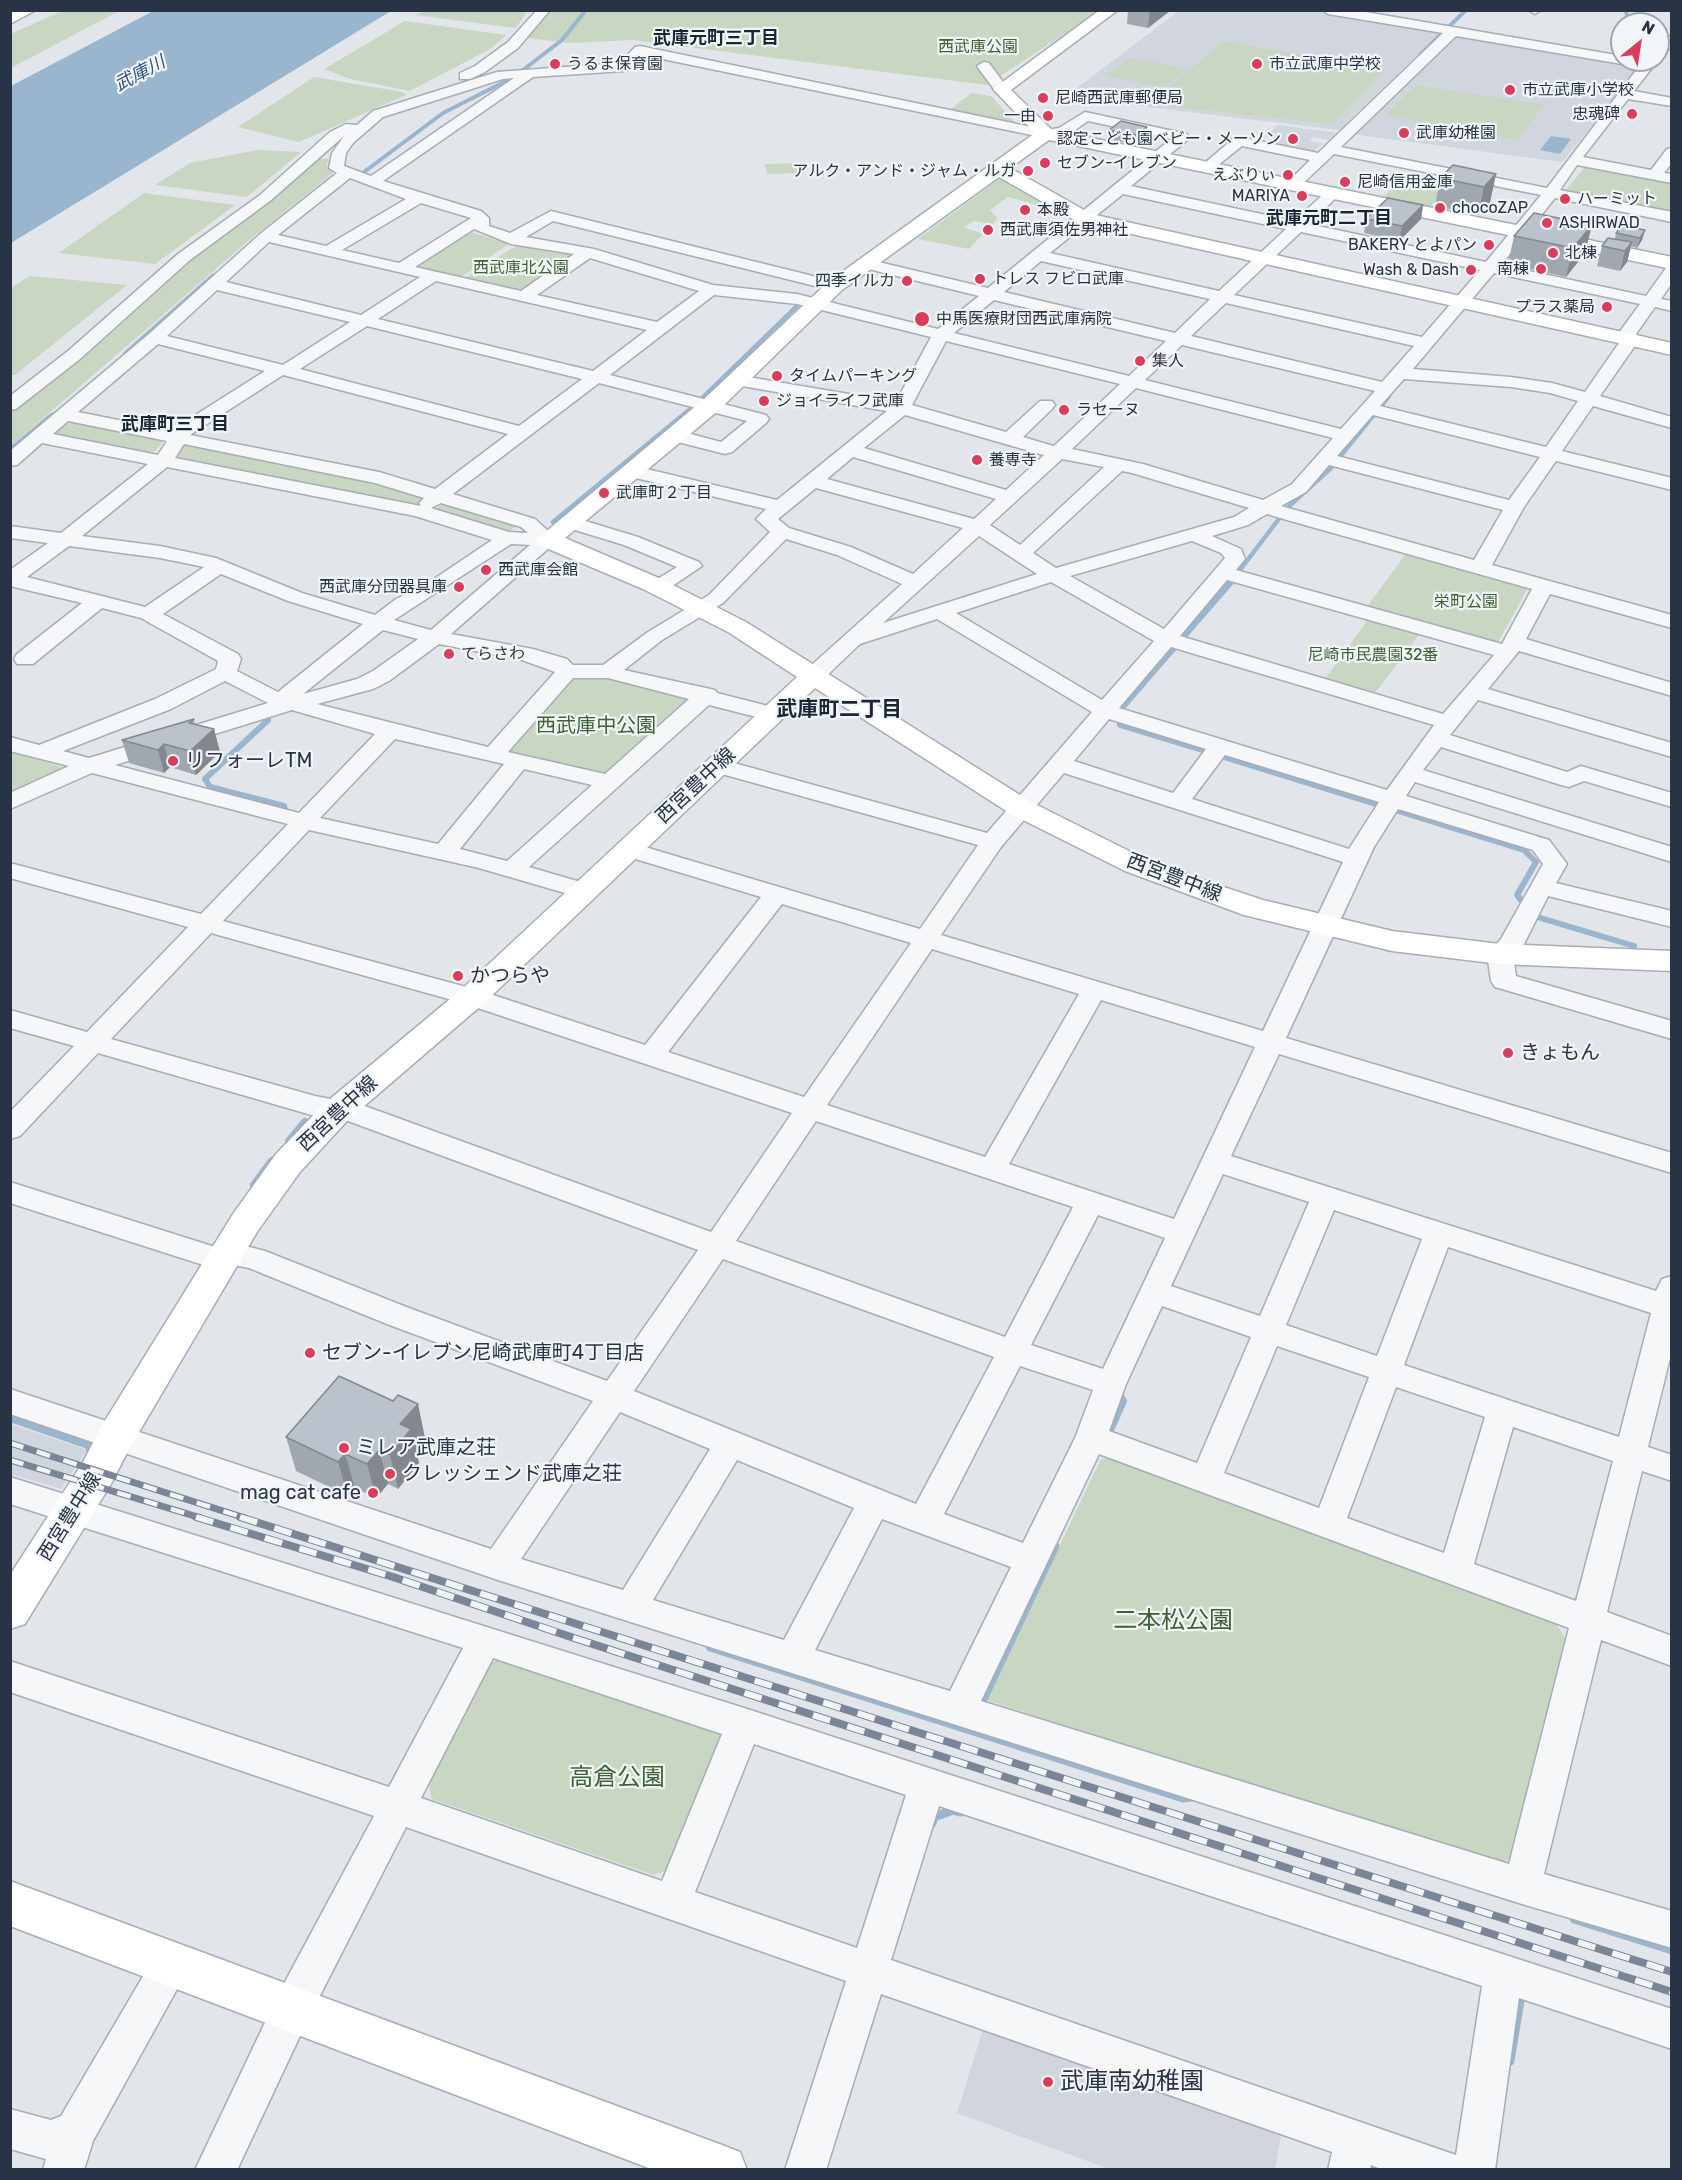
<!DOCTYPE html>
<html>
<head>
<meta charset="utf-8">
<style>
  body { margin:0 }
  #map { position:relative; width:1682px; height:2180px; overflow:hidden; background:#e2e6eb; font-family:Rubik,sans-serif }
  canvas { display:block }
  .frame { position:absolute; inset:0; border:12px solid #283445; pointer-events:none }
  .north { position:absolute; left:1610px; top:12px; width:60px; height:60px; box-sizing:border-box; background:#f2f5f8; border:2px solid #a1a8b0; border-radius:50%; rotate:30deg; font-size:16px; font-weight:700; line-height:24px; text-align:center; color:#283445 }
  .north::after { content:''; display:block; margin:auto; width:21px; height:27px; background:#da3d5b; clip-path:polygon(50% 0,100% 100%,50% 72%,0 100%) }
</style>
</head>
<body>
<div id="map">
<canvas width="1682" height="2180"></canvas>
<div class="frame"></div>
<div class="north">N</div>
</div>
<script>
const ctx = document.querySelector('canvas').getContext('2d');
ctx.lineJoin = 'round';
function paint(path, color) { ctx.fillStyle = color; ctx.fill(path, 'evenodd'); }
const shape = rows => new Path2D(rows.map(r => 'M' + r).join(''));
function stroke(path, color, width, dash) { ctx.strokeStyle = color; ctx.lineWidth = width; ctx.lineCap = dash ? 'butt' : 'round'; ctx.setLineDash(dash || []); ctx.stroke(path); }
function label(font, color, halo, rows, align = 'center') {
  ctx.font = font + ' Rubik,"Noto Sans JP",sans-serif'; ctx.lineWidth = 4.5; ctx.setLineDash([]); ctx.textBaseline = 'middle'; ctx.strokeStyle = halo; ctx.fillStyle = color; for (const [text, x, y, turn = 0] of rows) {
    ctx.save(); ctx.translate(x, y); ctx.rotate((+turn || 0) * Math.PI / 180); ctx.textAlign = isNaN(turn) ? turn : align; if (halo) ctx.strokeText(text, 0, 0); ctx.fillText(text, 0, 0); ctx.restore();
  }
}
paint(shape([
  [1179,11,1316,11,1441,32,1339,130,1065,97],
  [1458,34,1642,64,1562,162,1352,134],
  [1278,125,1337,133,1329,140,1313,137,1310,141,1322,143,1311,154,1268,144,1275,138,1266,136],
  [11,1424,87,1450,61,1489,11,1474],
  [985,2023,1282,2130,1275,2169,1109,2169,957,2113]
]), '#d0d5de');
paint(shape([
  [99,11,117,12,11,68,11,34,62,11],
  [423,11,423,10,527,11,516,28,415,15],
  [550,11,1099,11,987,85,633,40,571,43,527,38],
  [405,21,506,35,492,48,410,91,350,79,324,69],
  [1224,41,1371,67,1370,70,1383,73,1332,124,1157,105,1153,101],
  [1130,58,1188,69,1164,87,1106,76],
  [314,77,403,92,406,95,299,142,238,127],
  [1417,85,1544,105,1517,140,1385,115],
  [972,93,991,96,1017,125,948,111],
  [258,150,301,152,247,197,155,185,190,163],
  [317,158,329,159,326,166,333,173,254,236,11,446,11,412,95,345,157,287,276,194],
  [802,163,804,173,767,174,765,164],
  [1585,167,1596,167,1671,181,1671,213,1570,193,1566,190],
  [1006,179,1056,210,1008,197,990,210,997,218,993,224,974,221,963,227,983,234,969,249,918,239,998,180],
  [1398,183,1444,192,1429,208,1382,198],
  [144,193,235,205,155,264,59,253],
  [470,232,509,244,459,278,415,267,414,265,464,233],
  [530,245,548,252,576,255,523,293,464,279,516,246],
  [30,276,127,285,15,375,11,375,11,288],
  [79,422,161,439,162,443,155,451,145,453,57,437,55,433,66,424],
  [192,445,356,479,420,494,424,498,417,504,408,505,177,460,175,455,181,446],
  [443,504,514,524,515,527,508,532,501,531,436,512,435,509],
  [1408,551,1528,588,1497,644,1366,608],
  [1370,617,1421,632,1376,692,1325,679],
  [578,674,632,683,692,698,611,776,508,753,506,749,566,677],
  [10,751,62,767,61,772,11,795],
  [1112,1458,1556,1623,1566,1640,1513,1858,1494,1864,986,1700,1101,1459],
  [502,1657,724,1730,672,1869,653,1875,432,1799,427,1780,487,1665]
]), '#c8d6c2');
paint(shape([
  [155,10,391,11,11,243,11,86],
  [1091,88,1132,94,1126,101,1085,95],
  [1551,136,1571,139,1560,154,1540,150]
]), '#9ab5ce');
stroke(shape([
  [1625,10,1631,24],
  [1420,55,1466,10],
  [364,172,443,113,514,77,562,40,586,10]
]), '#9ab5ce', 4);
stroke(shape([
  [125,354,213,276],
  [700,400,799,304],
  [10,450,52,415],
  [553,522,695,405],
  [1230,583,1288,507,1330,469,1389,396]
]), '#9ab5ce', 4.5);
stroke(shape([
  [1121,709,1231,582],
  [268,720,205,779,210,787,284,806,285,809],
  [1120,721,1120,725,1202,750],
  [1227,758,1524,850,1536,862,1517,895,1534,916,1634,946]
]), '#9ab5ce', 6);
stroke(shape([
  [289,1141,305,1122],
  [254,1185,272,1161],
  [10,1418,88,1445,91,1452],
  [1109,1432,1123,1401,1120,1396]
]), '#9ab5ce', 8);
stroke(shape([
  [710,1647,1183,1798,1191,1797],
  [984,1697,1055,1546],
  [932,1823,934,1817,953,1810,960,1812],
  [1574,1919,1672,1950],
  [1510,2061,1521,1995]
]), '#9ab5ce', 9);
const street = shape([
  [537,10,550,10,518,48,485,72,470,79,460,79,460,73,475,66,508,42,537,10],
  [1322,10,1354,10,1622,56,1622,60,1629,60,1622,64,1456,36,1341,147,1547,188,1644,60,1658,60,1634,91,1672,98,1672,106,1628,99,1583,157,1651,170,1667,149,1672,148,1672,163,1664,173,1672,174,1672,183,1577,165,1560,190,1672,212,1672,222,1555,198,1501,265,1646,296,1666,268,1672,266,1672,283,1661,299,1672,301,1672,311,1655,307,1636,334,1639,340,1600,396,1672,417,1672,428,1593,406,1562,451,1672,478,1672,490,1556,461,1524,507,1492,565,1672,615,1672,628,1550,594,1526,639,1672,683,1672,696,1519,651,1488,689,1672,743,1672,757,1478,700,1450,735,1567,772,1581,766,1672,793,1672,807,1584,781,1569,787,1561,785,1441,747,1423,770,1672,847,1672,862,1415,782,1406,796,1549,840,1567,864,1556,883,1672,911,1672,927,1548,896,1524,944,1513,956,1516,976,1672,1021,1672,1039,1495,987,1491,981,1487,954,1501,939,1543,864,1533,850,1398,809,1374,847,1286,1038,1672,1153,1672,1173,1279,1054,1231,1156,1656,1291,1662,1279,1672,1276,1672,1350,1648,1447,1672,1455,1672,1481,1642,1471,1607,1612,1672,1636,1672,1666,1601,1640,1544,1874,1672,1911,1672,1948,1522,1904,498,1580,10,1414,10,1389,491,1549,593,1401,387,1324,249,1268,234,1265,222,1271,10,1203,10,1182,215,1247,227,1241,265,1251,409,1308,607,1381,698,1250,348,1121,315,1116,98,1053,20,1136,10,1139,10,1112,74,1046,10,1028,10,1010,87,1032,188,927,10,878,10,863,201,914,288,824,92,773,10,809,10,793,69,766,10,751,10,737,39,745,155,699,216,669,218,661,141,618,102,608,33,664,17,664,14,659,17,654,82,603,10,586,10,570,48,543,10,538,10,526,61,533,148,464,42,443,17,465,10,466,10,451,149,334,260,234,337,173,329,168,332,153,344,136,270,201,190,260,80,359,16,409,10,410,10,396,68,351,178,254,260,195,330,132,346,124,357,125,373,111,497,72,620,63,635,47,640,46,1046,130,1059,128,1085,112,1187,134,1189,137,1185,142,1131,186,1294,221,1328,190,1333,188,1341,193,1309,224,1486,262,1541,195,1334,154,1298,188,1293,190,1285,185,1310,160,1242,146,1212,170,1207,171,1200,167,1234,138,1239,137,1318,153,1443,33,1328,14,1322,10],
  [643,55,1046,138,1068,135,1088,121,1171,139,988,288,866,259,860,261,858,264,860,267,979,296,938,329,797,294,713,285,594,249,526,237,553,221,835,291,843,286,841,283,551,211,510,233,489,226,489,218,481,211,383,181,533,77,624,71,629,70,643,55],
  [514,78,371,176,344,166,346,153,353,143,383,117,503,79,514,78],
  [350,178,406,199,326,246,278,235,350,178],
  [1123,194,1286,229,1219,291,1050,253,1123,194],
  [421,203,471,218,399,263,342,250,421,203],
  [474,229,511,244,574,254,521,291,415,267,474,229],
  [1301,232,1480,270,1422,337,1234,295,1301,232],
  [269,242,420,277,361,315,226,282,269,242],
  [590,258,699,291,657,322,537,295,590,258],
  [1041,261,1210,299,1175,333,1004,292,1041,261],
  [1494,273,1640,304,1618,334,1621,340,1585,392,1552,383,1511,377,1413,369,1494,273],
  [436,281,647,330,593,371,378,319,436,281],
  [217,290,350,322,283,365,167,336,217,290],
  [714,295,797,304,931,337,896,402,736,375,730,376,727,380,730,384,736,385,887,411,777,500,630,465,623,467,621,471,623,475,766,509,756,519,770,532,709,595,648,632,603,665,573,665,567,659,533,649,451,634,558,540,535,519,453,494,599,383,747,421,721,442,672,429,663,435,666,439,725,454,732,452,766,423,769,419,766,415,610,375,714,295],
  [994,300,1166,341,1129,376,954,333,994,300],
  [1226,303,1414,346,1382,382,1191,336,1226,303],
  [367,326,582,379,519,426,300,369,367,326],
  [946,341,1120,384,1054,446,1050,445,1023,437,1052,409,1055,405,1052,401,1040,401,1006,432,912,405,946,341],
  [158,344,265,371,178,426,174,431,78,412,158,344],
  [1182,345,1375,391,1341,429,1145,380,1182,345],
  [283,375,508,434,435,489,379,472,190,435,283,375],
  [1404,379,1511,387,1550,393,1578,401,1546,447,1380,406,1404,379],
  [1136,388,1333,438,1292,484,1263,500,1143,464,1072,449,1136,388],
  [905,415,1040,454,1044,455,1006,490,864,448,905,415],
  [1373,415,1540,457,1509,500,1337,456,1373,415],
  [68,421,167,441,158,455,53,434,68,421],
  [184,444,375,483,424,498,419,503,421,506,175,458,184,444],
  [853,457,996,499,974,519,827,479,853,457],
  [1062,459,1104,467,1020,545,990,525,1062,459],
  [1329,465,1503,510,1474,560,1281,506,1306,492,1329,465],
  [167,467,415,516,492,540,428,583,396,599,375,615,302,593,216,558,160,546,82,536,167,467],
  [1122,471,1132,473,1249,508,1234,517,1056,568,1033,553,1122,471],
  [816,488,963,528,913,574,851,547,789,528,778,519,816,488],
  [441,503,521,527,528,533,509,532,431,508,441,503],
  [1267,514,1287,520,1532,589,1502,644,1236,570,1245,559,1241,549,1212,536,1248,525,1267,514],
  [979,536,1037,574,883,623,979,536],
  [786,539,837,555,902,584,806,670,803,675,806,680,822,680,860,644,937,619,1092,712,987,833,727,761,711,761,708,766,711,771,978,845,920,929,635,844,627,842,619,844,615,849,619,854,761,897,645,1045,481,991,223,921,309,830,479,868,582,898,591,895,594,890,591,885,529,867,709,705,772,721,780,719,783,714,780,709,717,693,715,690,624,670,662,640,723,603,786,539],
  [1192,541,1221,553,1225,558,1164,629,1070,576,1192,541],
  [511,544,530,545,431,630,394,620,511,544],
  [69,546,160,558,204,567,145,607,27,577,69,546],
  [221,574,288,601,363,624,278,692,237,671,241,659,238,654,163,614,221,574],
  [1227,580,1494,655,1443,714,1180,636,1227,580],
  [1051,582,1154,641,1102,700,956,613,1051,582],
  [383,630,418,639,373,671,357,679,303,694,383,630],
  [439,644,522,660,555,672,488,747,317,704,373,689,389,681,439,644],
  [1171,647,1434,725,1387,790,1119,708,1171,647],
  [573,678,608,678,689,699,605,774,508,752,573,678],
  [225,681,268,703,89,758,63,751,171,709,225,681],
  [292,710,375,734,299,813,115,765,292,710],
  [1109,719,1206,749,1173,793,1074,761,1109,719],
  [395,739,504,764,438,844,320,818,395,739],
  [1225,755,1379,802,1349,849,1192,799,1225,755],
  [524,769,592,785,507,861,460,849,524,769],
  [1064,773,1343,862,1263,1031,941,935,1001,847,1064,773],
  [782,904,911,943,804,1097,668,1052,782,904],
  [211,933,463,1003,792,1113,711,1232,362,1105,315,1096,111,1039,211,933],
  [932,949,1079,994,985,1157,827,1105,932,949],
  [1101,1000,1255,1047,1174,1219,1009,1164,1101,1000],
  [816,1121,1073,1207,1005,1337,736,1241,816,1121],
  [1223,1174,1309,1202,1260,1316,1171,1286,1223,1174],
  [1334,1210,1422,1239,1377,1356,1286,1325,1334,1210],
  [1098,1215,1165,1238,1103,1369,1031,1345,1098,1215],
  [1448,1247,1651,1313,1619,1437,1404,1365,1448,1247],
  [723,1259,994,1357,916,1504,634,1391,723,1259],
  [1162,1306,1251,1337,1197,1463,1109,1431,1126,1384,1162,1306],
  [1277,1346,1369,1377,1319,1508,1224,1473,1277,1346],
  [1020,1366,1093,1390,1075,1438,1023,1543,944,1514,1020,1366],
  [1396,1387,1485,1417,1444,1553,1347,1518,1396,1387],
  [620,1412,710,1449,623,1590,521,1559,620,1412],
  [1513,1427,1613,1461,1576,1601,1474,1564,1513,1427],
  [1099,1454,1569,1628,1509,1864,981,1701,1099,1454],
  [737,1460,854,1508,784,1640,653,1600,737,1460],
  [882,1519,1011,1567,950,1691,815,1650,882,1519],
  [1528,10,1541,10,1535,14,1528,10],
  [1672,35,1672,47,1658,56,1658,45,1672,35],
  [984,62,989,63,1006,86,1006,92,996,92,979,69,977,66,984,62],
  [569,516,638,537,699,562,702,566,665,591,651,591,648,587,651,583,677,567,624,545,562,526,559,522,562,518,569,516],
  [10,1477,744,1708,1672,2009,1672,2049,1519,1998,1495,2170,1383,2170,1371,2165,1370,2170,1328,2170,1332,2152,881,1994,826,2170,785,2170,846,1981,406,1827,307,2021,237,2170,195,2170,279,1993,374,1816,10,1692,10,1661,389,1787,463,1648,10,1504,10,1477],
  [493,1658,722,1734,662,1881,421,1798,493,1658],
  [754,1744,906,1795,857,1948,695,1892,754,1744],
  [939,1806,1482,1986,1456,2155,891,1960,939,1806],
  [173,1943,187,1949,192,1962,93,2141,84,2170,43,2170,46,2159,10,2149,10,2109,51,2120,61,2116,159,1949,173,1943]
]);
const secondary = shape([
  [15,10,36,10,10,24,10,13,15,10],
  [1100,10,1118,10,1011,90,1052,130,1672,257,1672,269,1049,140,1010,168,1091,214,1672,343,1672,355,1078,222,999,177,842,290,719,410,565,538,661,579,746,622,1031,802,1145,859,1187,875,1263,900,1392,931,1500,944,1672,951,1672,971,1500,964,1392,951,1244,915,1125,871,1011,814,815,688,483,1004,348,1120,300,1172,257,1232,129,1449,111,1484,25,1624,10,1629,10,1575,83,1462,101,1427,233,1214,276,1154,324,1104,461,990,797,677,728,632,643,589,539,545,536,540,703,400,828,282,1035,133,993,89,1100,10],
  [10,1881,722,2145,740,2152,747,2170,654,2170,10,1926,10,1881]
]);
stroke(street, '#a6adb6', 3);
stroke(secondary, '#a6adb6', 3);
paint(street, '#f5f7f9');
paint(secondary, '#fff');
const railFar1 = shape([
  [10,1443,245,1518],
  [10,1460,201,1518]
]);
const rail = shape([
  [196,1517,393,1577,574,1638,1672,1992],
  [240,1517,1672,1972]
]);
stroke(railFar1, '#7a8697', 7);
stroke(rail, '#7a8697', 8);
stroke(railFar1, '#f2f5f8', 4.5, [14]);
stroke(rail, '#f2f5f8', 6, [18]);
paint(shape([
  [1128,10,1171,10,1148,28,1127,24],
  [1109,130,1146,136,1135,145,1108,139],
  [1496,174,1490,202,1478,215,1435,206,1440,178],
  [1423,205,1421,219,1399,241,1364,233,1366,219],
  [1534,213,1585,253,1566,277,1508,264,1514,236],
  [1645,230,1642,240,1637,248,1631,246,1627,262,1620,271,1597,266,1602,246,1615,239,1616,233],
  [194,719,195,725,214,729,220,752,196,775,170,767,164,773,129,763,122,740],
  [286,1437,425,1438,416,1450,419,1463,398,1489,388,1484,376,1498,355,1488,348,1496,296,1471]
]), '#a1a7af');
paint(shape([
  [1150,10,1171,10,1148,28],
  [1147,127,1146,136,1135,145,1136,135],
  [1496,174,1490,202,1478,215,1484,187],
  [1423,205,1421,219,1399,241,1402,226],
  [1592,225,1585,253,1566,277,1573,248],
  [1645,230,1642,240,1637,248,1640,238],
  [1632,242,1627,262,1620,271,1625,251],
  [214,729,220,752,196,775,190,751],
  [164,744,170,767,164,773,158,750],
  [418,1404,425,1438,416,1450,419,1463,398,1489,390,1455,400,1424],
  [379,1450,388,1484,376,1498,367,1464],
  [345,1454,355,1488,348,1496,338,1462]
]), '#83888f');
const building = shape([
  [1121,121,1147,127,1136,135,1109,130,1121,121],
  [1453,165,1496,174,1484,187,1440,178,1453,165],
  [1388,198,1423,205,1402,226,1366,219,1388,198],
  [1534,213,1592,225,1573,248,1514,236,1534,213],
  [1622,226,1645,230,1640,238,1616,233,1622,226],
  [1608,238,1632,242,1625,251,1602,246,1608,238],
  [194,719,189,723,214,729,190,751,164,744,158,750,122,740,194,719],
  [339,1376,393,1401,398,1395,418,1404,400,1424,411,1429,390,1455,379,1450,367,1464,345,1454,338,1462,286,1437,339,1376]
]);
paint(building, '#bbc2cc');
stroke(building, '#83888f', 1.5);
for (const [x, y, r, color] of [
  [555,64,6,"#da3d5b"],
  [1257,64,6,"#da3d5b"],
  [1510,90,6,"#da3d5b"],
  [1043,98,6,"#da3d5b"],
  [1632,114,6,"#da3d5b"],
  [1048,116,6,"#da3d5b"],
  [1404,133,6,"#da3d5b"],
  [1293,139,6,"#da3d5b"],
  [1045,163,6,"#da3d5b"],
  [1028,171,6,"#da3d5b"],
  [1288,175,6,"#da3d5b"],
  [1345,182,6,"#da3d5b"],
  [1302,196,6,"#da3d5b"],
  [1565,199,6,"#da3d5b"],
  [1440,208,6,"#da3d5b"],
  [1025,210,6,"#da3d5b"],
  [1547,223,6,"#da3d5b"],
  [988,230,6,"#da3d5b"],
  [1489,245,6,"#da3d5b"],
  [1553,253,6,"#da3d5b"],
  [1541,269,6,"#da3d5b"],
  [1471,270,6,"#da3d5b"],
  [980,279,6,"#da3d5b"],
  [907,281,6,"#da3d5b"],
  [1607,307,6,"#da3d5b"],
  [922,319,8,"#da3d5b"],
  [1140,361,6,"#da3d5b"],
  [777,376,6,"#da3d5b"],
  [764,401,6,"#da3d5b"],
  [1064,410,6,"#da3d5b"],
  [977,460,6,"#da3d5b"],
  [604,493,6,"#da3d5b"],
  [486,570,6,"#da3d5b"],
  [459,587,6,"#da3d5b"],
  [449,654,6,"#da3d5b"],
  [173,761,6,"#da3d5b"],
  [458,976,6,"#da3d5b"],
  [1508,1053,6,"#da3d5b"],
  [310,1353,6,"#da3d5b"],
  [344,1448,6,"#da3d5b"],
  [390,1474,6,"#da3d5b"],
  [373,1493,6,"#da3d5b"],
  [1048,2082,6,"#da3d5b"]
]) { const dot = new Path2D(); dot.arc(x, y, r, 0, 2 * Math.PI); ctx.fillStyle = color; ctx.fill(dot); stroke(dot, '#f2f5f8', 2); }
label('16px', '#3f6234', '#f2f5f8', [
  ["西武庫公園",978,47],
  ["西武庫北公園",521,268],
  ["栄町公園",1466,602],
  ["尼崎市民農園32番",1373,655]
]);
label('16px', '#283445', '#f2f5f8', [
  ["うるま保育園",567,64],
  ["市立武庫中学校",1269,64],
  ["市立武庫小学校",1522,90],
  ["尼崎西武庫郵便局",1055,98],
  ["忠魂碑",1620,114,"right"],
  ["一由",1036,116,"right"],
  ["武庫幼稚園",1416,133],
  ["認定こども園ベビー・メーソン",1281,139,"right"],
  ["セブン-イレブン",1057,163],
  ["アルク・アンド・ジャム・ルガ",1016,171,"right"],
  ["えぶりぃ",1276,175,"right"],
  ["尼崎信用金庫",1357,182],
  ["MARIYA",1290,196,"right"],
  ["ハーミット",1577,199],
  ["chocoZAP",1452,208],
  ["本殿",1037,210],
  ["ASHIRWAD",1559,223],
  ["西武庫須佐男神社",1000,230],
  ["BAKERY とよパン",1477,245,"right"],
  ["北棟",1565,253],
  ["南棟",1529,269,"right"],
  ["Wash & Dash",1459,270,"right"],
  ["トレス フビロ武庫",992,279],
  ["四季イルカ",895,281,"right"],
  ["プラス薬局",1595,307,"right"],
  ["中馬医療財団西武庫病院",936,319],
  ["集人",1152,361],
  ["タイムパーキング",789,376],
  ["ジョイライフ武庫",776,401],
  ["ラセーヌ",1076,410],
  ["養専寺",989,460],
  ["武庫町２丁目",616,493],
  ["西武庫会館",498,570],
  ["西武庫分団器具庫",447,587,"right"],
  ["てらさわ",461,654]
], 'left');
label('bold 18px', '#1a2536', '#f2f5f8', [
  ["武庫元町三丁目",716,39],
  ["武庫元町二丁目",1329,219],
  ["武庫町三丁目",175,425]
]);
label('italic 18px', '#2e547d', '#f2f5f8', [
  ["武庫川",140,74,-28]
]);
label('20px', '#3f6234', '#f2f5f8', [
  ["西武庫中公園",596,726]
]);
label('20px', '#283445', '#f2f5f8', [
  ["リフォーレTM",185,761],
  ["かつらや",470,976],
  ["きょもん",1520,1053],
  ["セブン-イレブン尼崎武庫町4丁目店",322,1353],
  ["ミレア武庫之荘",356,1448],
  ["クレッシェンド武庫之荘",402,1474],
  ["mag cat cafe",361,1493,"right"]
], 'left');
label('20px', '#283445', '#f2f5f8', [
  ["西宮豊中線",696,786,-43],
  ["西宮豊中線",1174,878,21],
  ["西宮豊中線",338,1114,-43],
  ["西宮豊中線",70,1517,-58]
]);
label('bold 21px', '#1a2536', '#f2f5f8', [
  ["武庫町二丁目",839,710]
]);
label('24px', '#3f6234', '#f2f5f8', [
  ["二本松公園",1173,1621],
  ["高倉公園",617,1778]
]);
label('24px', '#283445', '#f2f5f8', [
  ["武庫南幼稚園",1060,2082]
], 'left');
</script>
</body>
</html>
